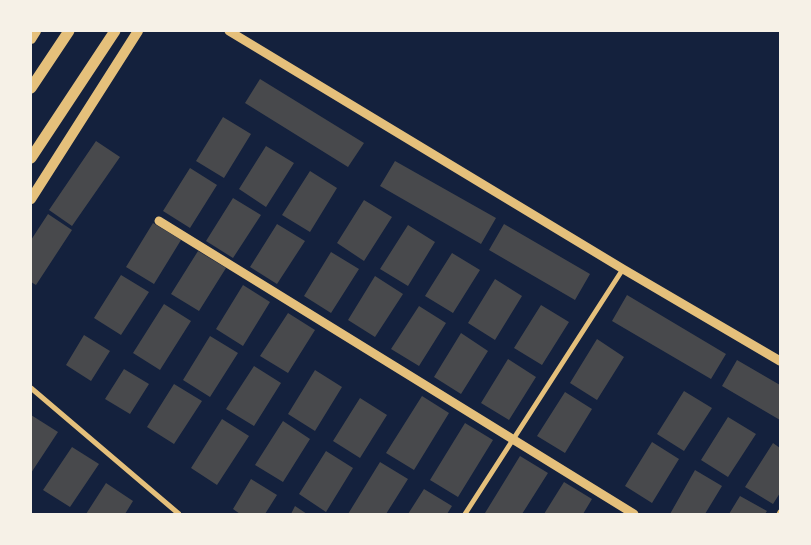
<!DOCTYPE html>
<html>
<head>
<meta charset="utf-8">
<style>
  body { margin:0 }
  #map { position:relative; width:811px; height:545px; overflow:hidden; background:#14213d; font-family:Commissioner,sans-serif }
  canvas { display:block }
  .frame { position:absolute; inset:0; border:32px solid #f6f1e7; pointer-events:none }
</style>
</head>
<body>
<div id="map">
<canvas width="811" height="545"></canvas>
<div class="frame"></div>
</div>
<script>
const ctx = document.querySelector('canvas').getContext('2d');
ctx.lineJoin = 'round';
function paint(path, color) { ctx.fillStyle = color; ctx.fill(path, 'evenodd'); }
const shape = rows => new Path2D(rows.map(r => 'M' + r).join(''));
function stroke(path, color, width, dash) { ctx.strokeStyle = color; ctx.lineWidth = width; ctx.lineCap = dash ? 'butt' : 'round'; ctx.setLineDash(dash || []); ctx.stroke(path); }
paint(shape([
  [260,79,364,143,348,167,245,103],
  [223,117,251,134,224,178,196,161],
  [96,141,120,157,72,226,49,210],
  [266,146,294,163,266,207,239,189],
  [395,161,496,218,481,244,380,186],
  [190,168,217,185,190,228,163,211],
  [310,171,337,188,310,232,282,215],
  [233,198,261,215,233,258,206,241],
  [364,200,392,217,364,261,337,243],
  [48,214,72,230,36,285,31,282,31,240],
  [153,223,181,240,154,284,126,267],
  [277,224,305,241,277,284,250,267],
  [504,224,590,274,575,300,489,250],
  [408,225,435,242,408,286,380,269],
  [198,251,226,268,199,311,171,294],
  [331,252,359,269,331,313,304,296],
  [452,253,480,270,453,313,425,296],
  [121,275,149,292,121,335,94,318],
  [375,276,403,294,375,337,348,320],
  [495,279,522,296,495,340,468,323],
  [243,285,270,302,243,346,216,329],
  [627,295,726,354,711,379,612,321],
  [164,304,191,321,160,370,133,353],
  [541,305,569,322,542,365,514,348],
  [419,306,446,323,419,366,391,349],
  [288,313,315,330,288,373,260,356],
  [461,333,488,351,461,394,434,377],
  [84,335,110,351,91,381,66,365],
  [210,336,238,353,210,397,183,380],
  [597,339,624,357,597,400,570,383],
  [508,359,536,377,509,420,481,403],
  [737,360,780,385,780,420,722,386],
  [254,366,281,383,254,426,226,409],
  [124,369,149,384,130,414,105,399],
  [315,370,342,387,315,431,288,414],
  [174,384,202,401,174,444,147,427],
  [684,391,712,408,684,451,657,434],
  [565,392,592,409,565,453,537,436],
  [422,396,449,413,414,470,386,453],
  [360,398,387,415,360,458,333,441],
  [31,415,58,432,31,473],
  [728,417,756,434,728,477,701,460],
  [222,419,249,436,217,485,191,468],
  [283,421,310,439,283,482,255,465],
  [465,423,493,440,458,497,430,480],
  [652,442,679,459,652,503,625,486],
  [773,443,780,448,780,493,773,504,745,487],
  [72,447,99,464,70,507,43,490],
  [326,451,353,468,326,512,299,494],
  [520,456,548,473,522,514,486,514,485,513],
  [380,462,408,479,386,514,348,514],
  [695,470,722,486,705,514,670,514],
  [251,479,277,495,265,514,240,514,233,509],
  [564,482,592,499,583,514,544,514],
  [106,483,133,501,125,514,86,514],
  [424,489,452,506,447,514,408,514],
  [740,496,767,511,765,514,729,514],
  [295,506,307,514,291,514]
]), '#48494c');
stroke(shape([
  [31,388,179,514],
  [465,514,623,269],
  [779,514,780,512]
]), '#e5c07b', 5);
stroke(shape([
  [229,31,623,269,780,361],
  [159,221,634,514]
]), '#e5c07b', 9);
stroke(shape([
  [31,39,36,31],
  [31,199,138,31]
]), '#e5c07b', 10);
stroke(shape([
  [31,88,69,31],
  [31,158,115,31]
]), '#e5c07b', 11);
</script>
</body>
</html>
